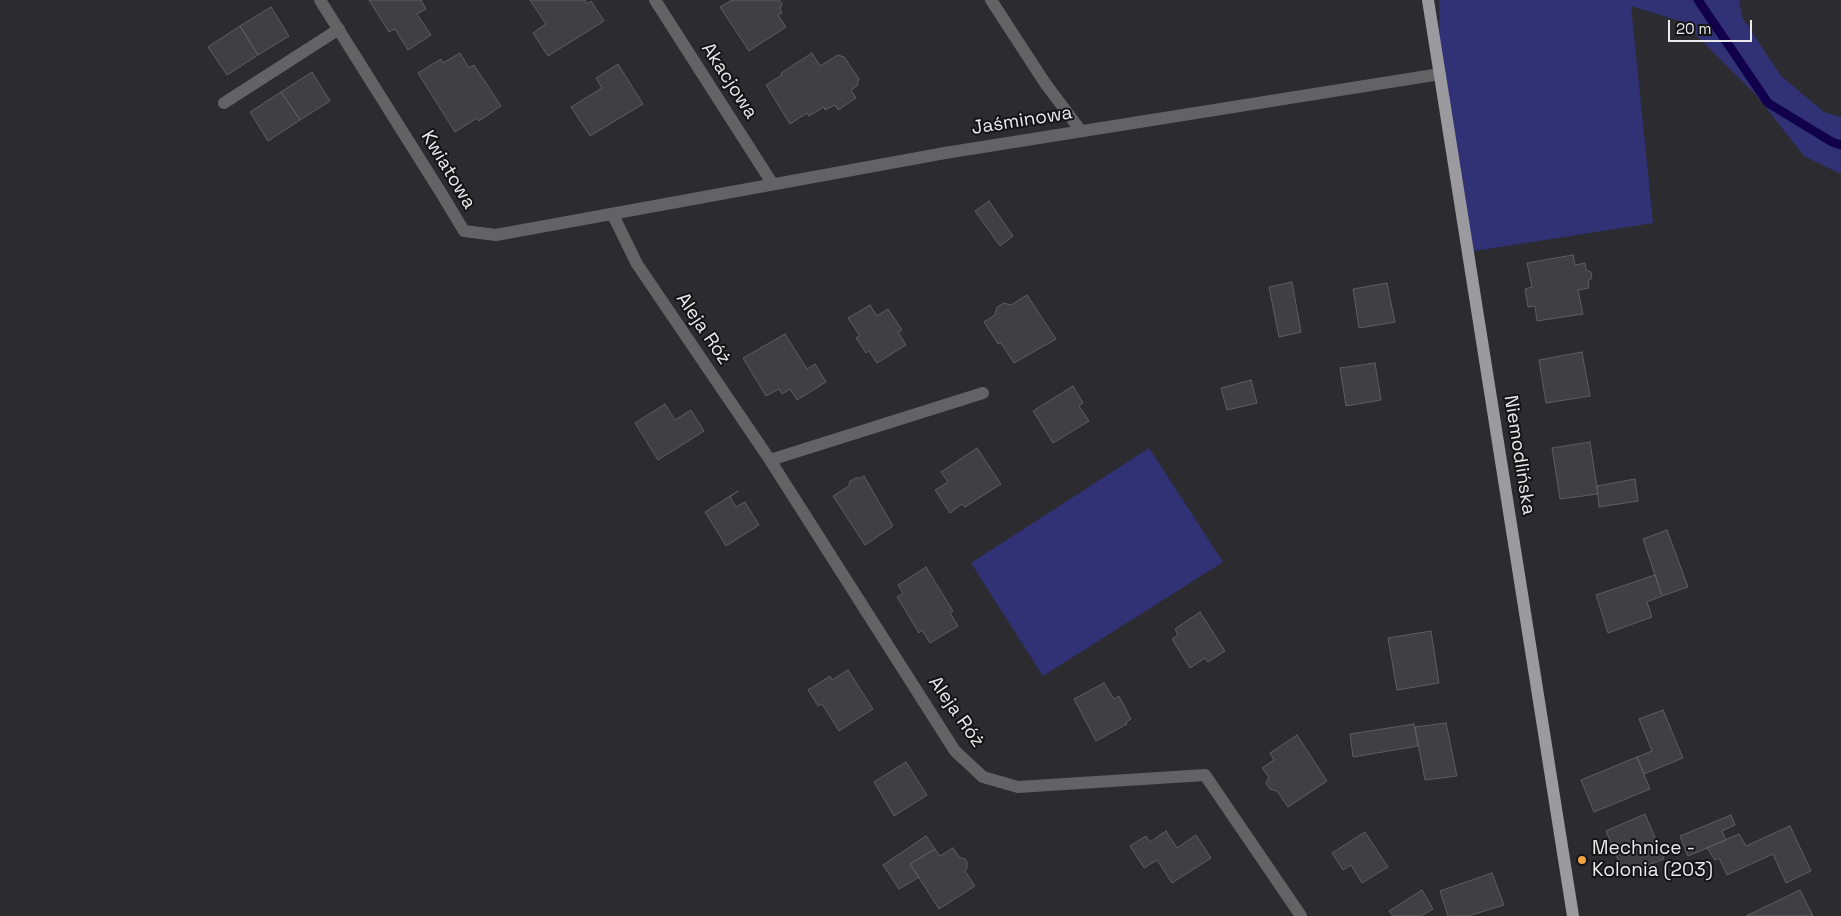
<!DOCTYPE html>
<html>
<head>
<meta charset="utf-8">
<style>
  body { margin:0 }
  #map { position:relative; width:1841px; height:916px; overflow:hidden; background:#2b2b30; font-family:"Space Grotesk",sans-serif }
  canvas { display:block }
  .scale { position:absolute; left:1668px; top:20px; width:84px; height:22px; box-sizing:border-box; border:2px solid #eaeaed; border-top:0; padding-left:6px; font-size:15px; line-height:18px; white-space:nowrap; color:#eaeaed; -webkit-text-stroke:4px #141416; paint-order:stroke }
</style>
</head>
<body>
<div id="map">
<canvas width="1841" height="916"></canvas>
<div class="scale">20 m</div>
</div>
<script>
const ctx = document.querySelector('canvas').getContext('2d');
ctx.lineJoin = 'round';
function paint(path, color) { ctx.fillStyle = color; ctx.fill(path, 'evenodd'); }
const shape = rows => new Path2D(rows.map(r => 'M' + r).join(''));
function stroke(path, color, width, dash) { ctx.strokeStyle = color; ctx.lineWidth = width; ctx.lineCap = dash ? 'butt' : 'round'; ctx.setLineDash(dash || []); ctx.stroke(path); }
function label(font, color, halo, rows, align = 'center') {
  ctx.font = font + ' "Space Grotesk",sans-serif'; ctx.lineWidth = 4; ctx.setLineDash([]); ctx.textBaseline = 'middle'; ctx.strokeStyle = halo; ctx.fillStyle = color; for (const [text, x, y, turn = 0] of rows) {
    ctx.save(); ctx.translate(x, y); ctx.rotate((+turn || 0) * Math.PI / 180); ctx.textAlign = isNaN(turn) ? turn : align; if (halo) ctx.strokeText(text, 0, 0); ctx.fillText(text, 0, 0); ctx.restore();
  }
}
paint(shape([
  [1439,0,1739,0,1742,17,1781,76,1824,112,1841,117,1841,174,1804,156,1756,95,1683,22,1631,6,1653,223,1468,252,1440,74],
  [1149,448,1223,562,1043,676,971,563]
]), '#313276');
stroke(shape([
  [1698,0,1768,103,1832,142,1841,145]
]), '#11004b', 9);
const building = shape([
  [369,0,421,0,426,9,417,14,431,35,408,50,395,29,389,32,369,0],
  [530,0,585,0,587,4,591,1,604,21,548,56,533,33,546,24,530,0],
  [732,0,779,0,782,4,780,9,782,13,778,15,786,27,749,51,720,7,732,0],
  [271,7,289,36,258,55,240,26,271,7],
  [240,26,258,55,227,75,208,47,240,26],
  [460,53,469,68,474,65,501,106,479,121,477,118,455,132,418,73,441,59,443,63,460,53],
  [812,53,820,66,838,55,844,57,859,79,857,86,851,90,856,98,838,110,835,105,825,110,824,107,809,116,807,113,790,124,766,85,782,75,781,73,812,53],
  [618,64,643,104,590,136,571,107,602,88,596,78,618,64],
  [312,72,330,101,300,120,281,92,312,72],
  [281,92,300,120,268,141,250,112,281,92],
  [989,201,1013,236,1000,246,975,211,989,201],
  [1573,255,1575,265,1585,263,1586,270,1591,272,1592,278,1588,281,1589,288,1578,290,1583,314,1537,321,1535,306,1528,307,1525,289,1532,287,1527,263,1573,255],
  [1292,282,1301,332,1279,337,1269,287,1292,282],
  [1387,283,1395,322,1359,328,1353,289,1387,283],
  [1027,295,1056,339,1014,363,1001,343,998,344,984,322,995,315,997,307,1004,303,1011,305,1027,295],
  [870,305,877,316,888,309,902,330,898,332,906,345,877,363,869,351,866,353,856,338,860,336,848,318,870,305],
  [785,334,807,369,815,364,826,382,797,400,790,389,782,394,779,389,766,396,743,358,785,334],
  [1582,352,1590,396,1546,403,1539,360,1582,352],
  [1375,363,1381,400,1346,406,1340,368,1375,363],
  [1251,380,1257,403,1227,410,1221,388,1251,380],
  [1073,386,1083,403,1079,406,1089,421,1053,443,1033,411,1073,386],
  [665,404,675,420,691,410,704,431,658,460,635,423,665,404],
  [1590,442,1598,494,1560,499,1552,448,1590,442],
  [977,448,1001,484,965,507,962,504,950,513,935,490,948,482,941,472,977,448],
  [864,476,893,526,865,545,833,496,849,486,850,481,856,478,861,478,864,476],
  [1635,479,1638,501,1599,507,1597,486,1635,479],
  [738,491,730,497,736,507,745,502,759,525,726,546,705,512,738,491],
  [1667,530,1688,587,1662,596,1643,539,1667,530],
  [926,567,953,611,950,613,958,626,930,643,922,630,919,633,897,597,903,593,898,585,926,567],
  [1655,575,1662,596,1647,602,1652,617,1608,633,1596,595,1655,575],
  [1200,612,1225,651,1208,662,1205,658,1190,668,1172,639,1178,635,1175,629,1200,612],
  [1431,631,1439,683,1397,690,1388,638,1431,631],
  [848,670,873,709,839,731,822,704,818,706,808,690,830,676,832,680,848,670],
  [1104,683,1114,699,1119,696,1131,719,1126,722,1127,724,1096,741,1074,699,1104,683],
  [1663,710,1683,758,1644,774,1637,757,1652,751,1639,719,1663,710],
  [1446,723,1457,776,1425,780,1415,727,1446,723],
  [1414,724,1418,746,1353,757,1350,734,1414,724],
  [1297,735,1327,781,1288,807,1277,791,1270,789,1266,783,1269,777,1262,768,1274,760,1270,753,1297,735],
  [1637,757,1650,789,1594,812,1581,780,1637,757],
  [906,762,927,795,894,816,874,782,906,762],
  [1645,814,1664,859,1624,874,1606,831,1645,814],
  [1731,815,1735,825,1722,831,1726,840,1688,856,1680,836,1731,815],
  [1790,826,1811,871,1786,883,1773,854,1727,875,1719,858,1715,860,1707,848,1739,834,1746,846,1790,826],
  [1166,831,1177,848,1196,835,1211,858,1172,883,1157,860,1144,868,1130,846,1146,836,1150,842,1166,831],
  [1365,832,1388,867,1362,883,1351,865,1343,870,1332,853,1365,832],
  [926,836,935,849,910,864,919,877,899,889,883,865,926,836],
  [953,848,959,857,965,859,967,862,967,868,965,871,975,886,939,909,910,864,935,849,940,856,953,848],
  [1492,873,1504,905,1468,916,1448,916,1440,891,1492,873],
  [1422,890,1433,909,1421,916,1393,916,1389,911,1422,890],
  [1800,890,1813,916,1746,916,1800,890]
]);
paint(building, '#3f3f44');
stroke(building, '#5d5e63', 1);
stroke(shape([
  [320,0,443,196,464,231,496,235,945,153,1440,74],
  [655,0,772,183],
  [991,0,1045,83,1081,131],
  [224,103,339,29],
  [613,215,637,264,770,460,955,751,983,777,1018,787,1205,775,1301,916],
  [770,460,983,393]
]), '#636366', 12);
stroke(shape([
  [1428,0,1573,916]
]), '#9a9a9f', 12);
for (const [x, y, r, color] of [
  [1582,860,5,"#f3a442"]
]) { const dot = new Path2D(); dot.arc(x, y, r, 0, 2 * Math.PI); ctx.fillStyle = color; ctx.fill(dot); stroke(dot, '#141416', 2); }
label('19px', '#eaeaed', '#141416', [
  ["Akacjowa",729,81,57],
  ["Jaśminowa",1022,121,-9],
  ["Kwiatowa",448,170,59],
  ["Aleja Róż",703,329,56],
  ["Niemodlińska",1519,455,81],
  ["Aleja Róż",956,712,55]
]);
label('19px', '#eaeaed', '#141416', [
  ["Mechnice -",1592,849],
  ["Kolonia (203)",1592,871]
], 'left');
</script>
</body>
</html>
